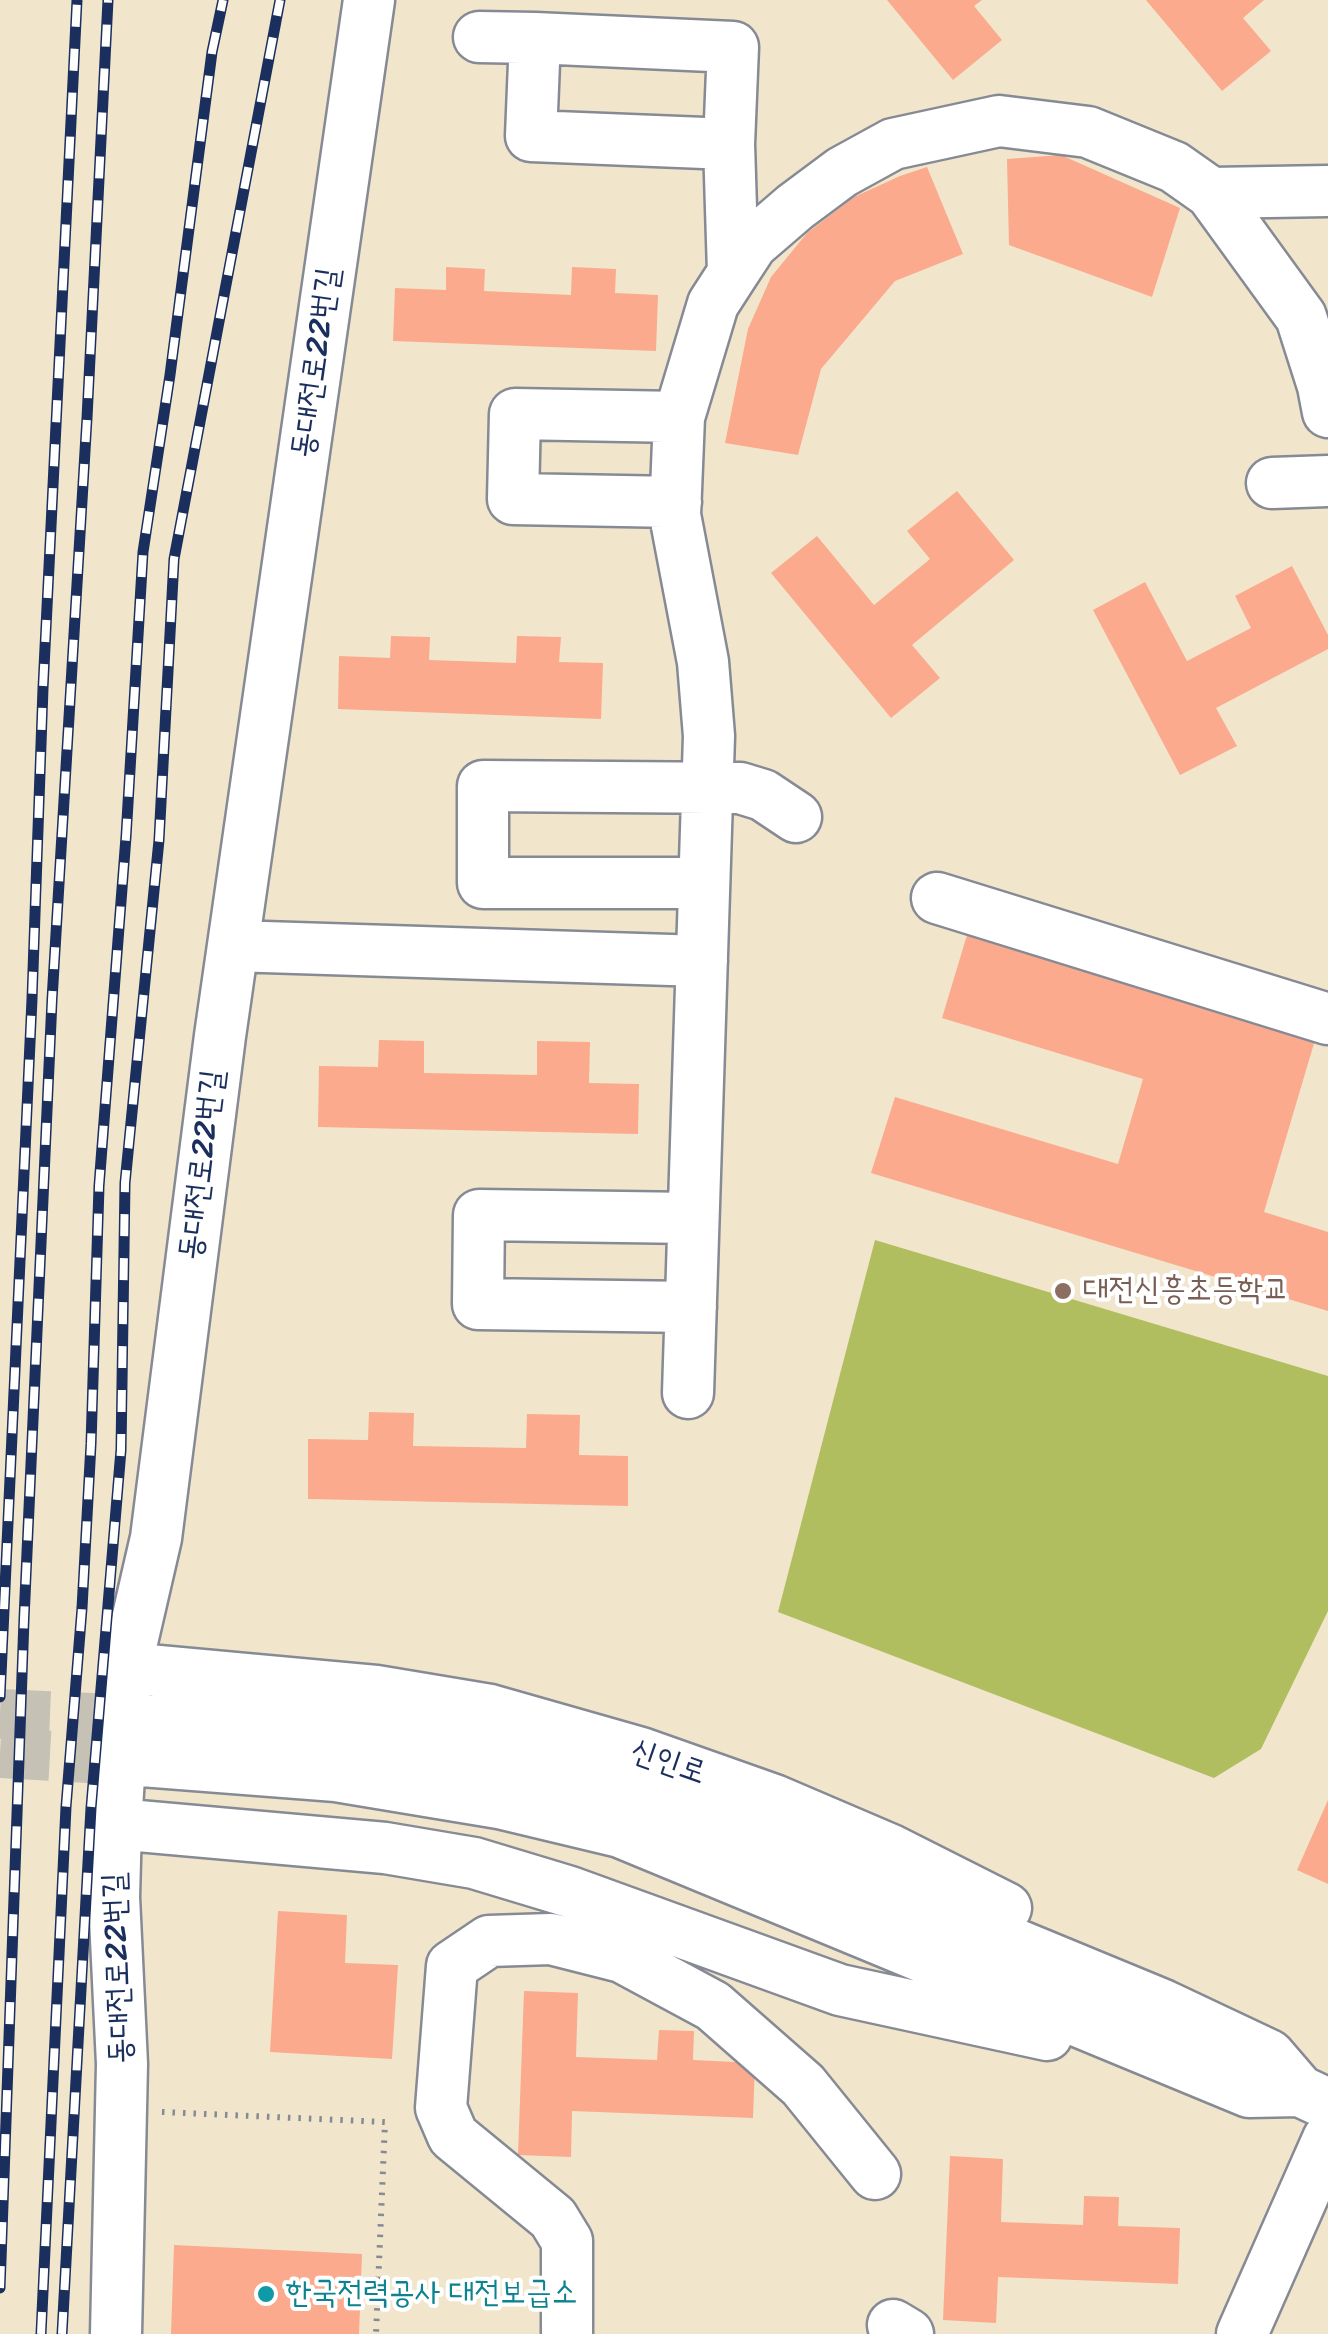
<!DOCTYPE html>
<html>
<head>
<meta charset="utf-8">
<style>
  body { margin:0 }
  canvas { display:block; background:#f1e6cb }
</style>
</head>
<body>
<canvas width="1328" height="2334"></canvas>
<script>
const ctx = document.querySelector('canvas').getContext('2d');
ctx.lineJoin = 'round';
function paint(path, color) { ctx.fillStyle = color; ctx.fill(path, 'evenodd'); }
const shape = rows => new Path2D(rows.map(r => 'M' + r).join(''));
function stroke(path, color, width, dash) { ctx.strokeStyle = color; ctx.lineWidth = width; ctx.lineCap = dash ? 'butt' : 'round'; ctx.setLineDash(dash || []); ctx.stroke(path); }
function label(font, color, halo, rows, align = 'center') {
  ctx.font = font + ' Sriracha,"Poor Story",sans-serif'; ctx.lineWidth = 8; ctx.setLineDash([]); ctx.textBaseline = 'middle'; ctx.strokeStyle = halo; ctx.fillStyle = color; for (const [text, x, y, turn = 0] of rows) {
    ctx.save(); ctx.translate(x, y); ctx.rotate((+turn || 0) * Math.PI / 180); ctx.textAlign = isNaN(turn) ? turn : align; if (halo) ctx.strokeText(text, 0, 0); ctx.fillText(text, 0, 0); ctx.restore();
  }
}
paint(shape([
  [875,1240,1328,1376,1328,1611,1261,1749,1214,1778,778,1612]
]), '#b1be60');
paint(shape([
  [887,0,982,0,974,6,1002,40,953,80],
  [1146,0,1264,0,1243,18,1271,51,1222,91],
  [1061,155,1180,208,1152,297,1009,245,1007,159],
  [927,167,963,254,895,281,821,369,798,455,725,443,748,329,771,277,807,233,854,197,900,176],
  [446,267,485,269,484,291,571,295,572,267,616,269,615,293,658,295,656,351,393,341,395,288,446,290],
  [957,491,1014,560,912,645,940,678,891,718,771,573,817,536,874,605,930,559,907,531],
  [1292,566,1328,635,1328,649,1216,708,1237,746,1180,775,1093,610,1145,582,1187,661,1251,628,1235,596],
  [391,636,430,637,429,660,516,663,517,636,561,637,559,662,603,663,601,719,338,709,339,656,390,658],
  [967,935,1315,1040,1264,1212,1328,1232,1328,1311,871,1173,895,1097,1118,1164,1143,1079,942,1018],
  [379,1040,424,1041,424,1073,537,1075,537,1041,590,1042,589,1083,639,1084,638,1134,318,1127,319,1066,378,1067],
  [369,1412,414,1413,413,1446,526,1448,527,1414,580,1415,579,1455,628,1456,628,1506,308,1499,308,1439,368,1440],
  [1328,1800,1328,1884,1297,1870],
  [278,1911,347,1915,345,1963,398,1965,392,2059,270,2052],
  [524,1991,578,1993,576,2057,657,2060,659,2030,694,2031,693,2060,755,2063,753,2118,572,2111,571,2157,518,2155],
  [950,2156,1003,2159,1001,2222,1083,2225,1084,2196,1119,2197,1118,2226,1180,2228,1178,2284,998,2277,996,2323,943,2320],
  [174,2245,362,2254,359,2334,171,2334]
]), '#fbaa8e');
stroke(shape([
  [0,1714,139,1720],
  [0,1753,142,1761]
]), '#c6c1b5', 50, [50, 25]);
const minor = shape([
  [479,37,535,38],
  [729,144,531,136,535,38,733,47,729,144,733,273],
  [1211,193,1328,191],
  [1272,483,1328,481],
  [676,502,513,499,515,414,679,417],
  [704,883,483,883,483,786,740,788,763,795,796,817],
  [937,898,1328,1019],
  [233,946,702,961],
  [691,1307,478,1304,479,1215,693,1218],
  [688,1393,709,736,703,662,675,515,679,417,713,304,733,273,752,244,795,207,842,172,893,144,999,121,1088,132,1174,167,1211,193,1301,317,1323,386,1328,412],
  [126,1668,376,1691,490,1710,641,1753,774,1800,891,1850,1006,1908],
  [139,1720,243,1726,376,1741,538,1769,665,1809,831,1868,1163,2005,1269,2055,1300,2091,1328,2104],
  [142,1761,336,1776,499,1803,620,1832,1249,2092,1300,2091],
  [116,1824,385,1848,474,1863,570,1892,840,1990,1047,2035],
  [893,2325,908,2334],
  [116,2334,122,2064,114,1897,116,1824,126,1668,156,1538,220,1036,369,0],
  [567,2334,567,2241,553,2218,453,2136,441,2108,452,1966,489,1941,551,1939,622,1957,713,2006,803,2085,875,2174],
  [1242,2334,1328,2139]
]);
stroke(minor, '#868a94', 55);
stroke(shape([
  [162,2112,385,2122,376,2334]
]), '#868a94', 6, [2.5, 8]);
stroke(minor, '#fff', 50);
const rail = shape([
  [0,1697,32,999,43,688,77,0],
  [0,2288,24,1619,52,1000,87,418,108,0],
  [41,2334,66,1807,82,1608,91,1444,99,1186,126,837,143,552,170,375,212,52,223,0],
  [62,2334,91,1808,121,1450,125,1183,159,840,174,559,280,0]
]);
stroke(rail, '#1b2f5e', 11);
stroke(rail, '#fff', 8, [22]);
for (const [x, y, r, color] of [
  [1063,1291,10,"#8d6e63"],
  [266,2294,10,"#0f9aa8"]
]) { const dot = new Path2D(); dot.arc(x, y, r, 0, 2 * Math.PI); ctx.fillStyle = color; ctx.fill(dot); stroke(dot, '#fff', 4); }
label('32px', '#1b2f5e', '#fff', [
  ["동대전로22번길",317,363,-82],
  ["동대전로22번길",203,1165,-83],
  ["신인로",668,1763,19],
  ["동대전로22번길",119,1968,-92]
]);
label('32px', '#785e54', '#fff', [
  ["대전신흥초등학교",1083,1291]
], 'left');
label('32px', '#0d838f', '#fff', [
  ["한국전력공사 대전보급소",286,2294]
], 'left');
</script>
</body>
</html>
